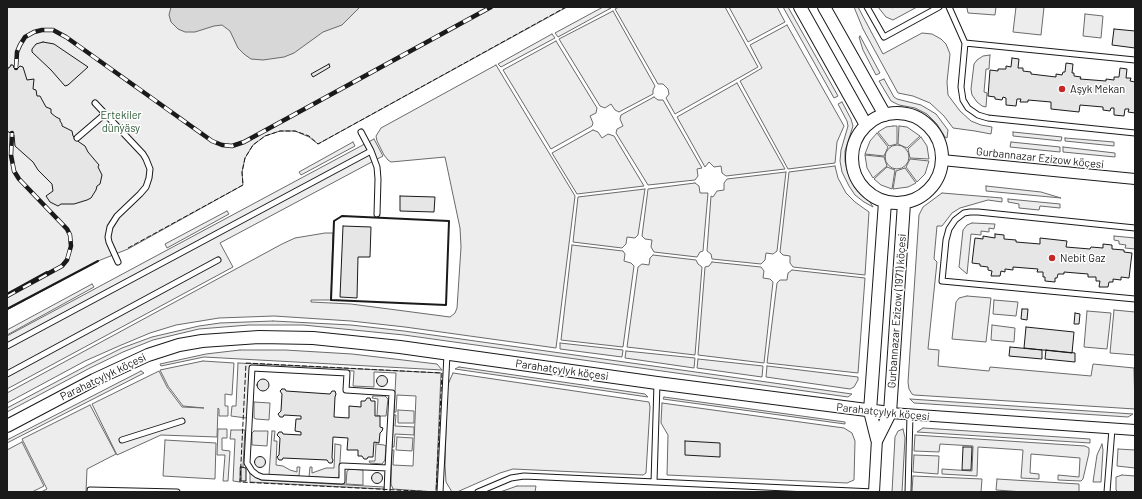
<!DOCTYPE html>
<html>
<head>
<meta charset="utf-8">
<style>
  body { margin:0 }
  #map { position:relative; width:1142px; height:499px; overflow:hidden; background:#fff; font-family:Barlow,sans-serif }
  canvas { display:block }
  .frame { position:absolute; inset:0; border:8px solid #1a1a1a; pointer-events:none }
</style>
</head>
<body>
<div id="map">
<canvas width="1142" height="499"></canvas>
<div class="frame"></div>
</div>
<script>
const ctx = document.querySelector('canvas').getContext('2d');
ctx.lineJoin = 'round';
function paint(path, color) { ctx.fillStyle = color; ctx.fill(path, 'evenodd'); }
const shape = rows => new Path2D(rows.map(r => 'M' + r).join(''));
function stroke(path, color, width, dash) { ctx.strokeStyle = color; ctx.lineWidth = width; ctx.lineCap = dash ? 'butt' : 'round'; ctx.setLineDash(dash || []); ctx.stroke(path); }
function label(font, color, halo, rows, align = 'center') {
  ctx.font = font + ' Barlow,sans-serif'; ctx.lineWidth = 3; ctx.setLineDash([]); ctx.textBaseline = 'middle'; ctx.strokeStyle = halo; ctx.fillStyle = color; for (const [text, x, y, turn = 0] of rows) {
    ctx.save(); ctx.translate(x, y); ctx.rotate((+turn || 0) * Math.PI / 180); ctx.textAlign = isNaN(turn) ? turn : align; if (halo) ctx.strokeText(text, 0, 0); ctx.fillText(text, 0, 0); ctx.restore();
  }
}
const built = shape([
  [7,7,567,7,318,144,309,137,295,131,280,131,265,136,253,145,245,158,242,172,243,185,128,249,98,261,7,310,7,7],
  [603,7,611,8,558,37,555,33,603,7],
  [619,7,725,7,758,67,675,114,666,98,669,94,668,89,663,84,658,84,615,9,619,7],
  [729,7,777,7,785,22,748,42,729,7],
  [783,7,788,7,838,96,834,98,783,7],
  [854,7,858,7,883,54,922,33,932,34,941,39,946,44,950,54,947,82,948,95,960,111,971,121,981,125,992,127,991,134,975,131,953,128,944,116,930,103,913,96,898,93,863,29,854,7],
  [878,7,891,7,892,8,894,7,917,7,893,20,886,17,878,7],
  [968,7,996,7,995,15,968,13,967,8,968,7],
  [1016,7,1044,7,1041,35,1013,32,1016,7],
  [613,11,655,86,653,90,653,94,619,112,615,110,611,104,605,108,600,106,559,39,613,11],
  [1085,14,1103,16,1101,38,1083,36,1085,14],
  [787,25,844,126,837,142,835,163,788,169,740,81,762,68,750,45,787,25],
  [552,34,555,38,501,67,498,64,552,34],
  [860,36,880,73,876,75,863,50,859,37,860,36],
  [556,41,597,108,596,113,590,116,593,123,592,126,551,149,503,70,556,41],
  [990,55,989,69,986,69,984,92,987,93,986,107,982,106,977,102,972,95,971,89,974,64,977,60,983,56,990,55],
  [496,65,575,196,556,348,405,327,351,321,274,316,219,318,176,325,150,333,119,346,85,361,7,403,7,393,282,244,295,238,325,233,333,233,331,300,311,300,311,302,351,304,450,317,455,313,457,308,461,247,460,228,445,157,391,162,388,160,384,155,377,141,376,136,381,128,496,65],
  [884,79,894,97,897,99,921,105,936,114,948,130,947,138,945,137,937,124,927,114,915,108,899,105,891,101,879,81,884,79],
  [737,83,785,169,726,176,722,173,721,166,714,167,709,162,705,167,677,117,737,83],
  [654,97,658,100,663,100,702,168,697,169,698,176,695,180,648,185,616,133,617,129,623,126,620,119,621,115,654,97],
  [842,102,851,119,853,126,845,151,845,161,847,170,855,188,870,202,873,207,864,202,855,195,849,186,842,172,840,161,841,150,848,126,847,121,838,104,842,102],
  [893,126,897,126,897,144,889,146,878,132,886,127,893,126],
  [899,126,907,127,920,136,907,148,898,144,899,126],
  [593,130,598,132,602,138,608,134,614,136,644,186,577,194,552,153,593,130],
  [1013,132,1062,137,1061,141,1013,136,1013,132],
  [877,133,888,147,884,156,865,154,870,141,877,133],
  [921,137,927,146,929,159,910,158,908,149,921,137],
  [1065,138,1114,142,1114,146,1065,141,1065,138],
  [374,139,383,156,220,243,233,267,7,389,7,336,374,139],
  [353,142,355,146,301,175,299,172,353,142],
  [1011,142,1060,147,1060,152,1010,147,1011,142],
  '885 157a12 12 0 1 1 24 0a12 12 0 1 1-24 0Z',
  [1063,147,1115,153,1115,157,1063,152,1063,147],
  [865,155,884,157,887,166,873,178,867,168,865,155],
  [910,159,929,161,925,174,917,182,906,167,910,159],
  [835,166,838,178,846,193,855,202,869,212,865,275,793,267,790,263,790,256,783,255,780,252,789,172,835,166],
  [887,167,895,170,892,189,881,185,874,179,887,167],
  [905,168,916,183,908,187,893,189,896,171,905,168],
  [786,172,777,251,773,254,766,253,765,260,761,264,712,259,711,254,707,251,711,196,713,197,717,191,724,190,724,183,727,179,786,172],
  [695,183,699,186,700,193,708,193,703,251,700,252,697,257,654,252,651,247,652,240,645,239,642,236,648,189,695,183],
  [986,186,1041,192,1061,198,986,191,986,186],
  [645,189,638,235,635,238,627,237,626,244,622,248,573,242,578,197,645,189],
  [942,193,1002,198,1002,202,988,200,960,208,952,213,942,226,937,226,934,259,937,262,928,349,939,350,938,366,989,371,990,367,1091,376,1093,364,1134,368,1135,409,914,395,912,394,909,389,908,382,919,215,923,207,942,193],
  [1008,199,1060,204,1060,208,1040,206,1039,210,1019,208,1019,204,1008,202,1008,199],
  [227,211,229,214,167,248,165,244,227,211],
  [972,223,995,224,994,229,989,228,989,232,981,231,981,235,971,234,967,274,959,267,963,230,967,225,972,223],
  [1114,236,1135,238,1135,249,1125,248,1126,245,1119,244,1119,241,1114,240,1114,236],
  [572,245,623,251,625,254,624,261,631,263,634,266,623,347,561,340,572,245],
  [653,255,696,260,698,264,702,267,695,355,627,347,638,267,642,264,649,265,650,258,653,255],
  [712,262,761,267,764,271,763,278,770,279,773,282,764,363,698,355,705,267,709,266,712,262],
  [792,270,865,278,858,373,767,363,777,283,780,280,787,280,788,273,792,270],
  [92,284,94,287,7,335,7,330,92,284],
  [967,296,991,298,986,342,952,339,956,302,959,298,967,296],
  [994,300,1018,302,1016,316,993,314,994,300],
  [1114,310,1135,312,1135,355,1110,353,1114,310],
  [1087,311,1111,313,1107,349,1084,347,1087,311],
  [273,321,351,325,404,331,852,394,848,397,404,335,303,325,249,325,199,329,153,340,123,352,90,368,7,412,7,408,88,365,122,348,152,337,199,326,220,323,273,321],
  [992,325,1015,328,1014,342,991,340,992,325],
  [560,343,623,350,622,357,560,349,560,343],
  [240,350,285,350,352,354,437,364,442,370,204,357,161,366,160,364,206,354,240,350],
  [626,351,695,358,694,368,625,358,626,351],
  [698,359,763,366,762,377,697,368,698,359],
  [203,361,234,363,232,395,225,394,225,406,228,406,228,416,219,416,219,409,218,408,217,437,161,435,117,455,92,404,159,371,167,387,182,407,204,408,183,406,168,386,160,370,203,361],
  [238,363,441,373,436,492,393,489,391,484,392,450,394,450,393,465,413,466,416,396,397,395,396,412,394,412,396,373,374,372,374,387,353,386,354,371,250,366,248,413,246,418,231,416,232,406,236,406,238,363],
  [767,366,858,377,858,380,854,387,850,389,766,377,767,366],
  [459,367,645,394,648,397,455,369,459,367],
  [141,371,144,373,7,443,7,440,141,371],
  [453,373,649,402,650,407,646,473,643,475,513,469,500,473,457,492,452,492,446,482,445,466,447,388,449,382,453,373],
  [373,396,385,396,388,399,386,416,377,416,378,399,372,398,373,396],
  [664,397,845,422,845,424,663,399,664,397],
  [910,399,1133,414,1128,417,914,403,910,399],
  [254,402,270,403,269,420,256,419,254,418,254,402],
  [662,403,844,428,852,433,855,441,854,480,847,483,667,475,668,435,661,423,662,403],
  [90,405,116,454,87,469,86,492,41,492,47,489,22,439,90,405],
  [398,410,414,411,414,423,398,423,398,410],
  [394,415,396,415,395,426,414,427,414,435,395,434,394,447,392,447,394,415],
  [923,428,1090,439,1090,443,917,432,923,428],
  [218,429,227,429,227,438,222,438,222,450,230,451,228,481,223,481,225,455,217,455,218,429],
  [903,429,905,438,902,492,892,492,895,437,898,431,903,429],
  [231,430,245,430,243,467,240,467,240,482,233,481,235,439,230,439,231,430],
  [254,431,268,431,267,446,252,445,252,433,254,431],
  [272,431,275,431,274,441,277,441,276,465,283,466,290,470,297,472,297,467,300,467,299,476,269,475,272,431],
  [915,435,1085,446,1089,448,1089,453,1083,479,1081,481,1058,480,1058,475,1079,477,1080,458,1031,454,1030,473,1039,474,1039,479,1021,478,1023,450,978,447,977,476,942,474,942,469,972,471,973,446,940,444,939,452,914,451,915,435],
  [397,437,413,438,412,451,396,450,397,437],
  [165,440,216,443,215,479,163,476,165,440],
  [22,442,44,486,32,492,7,492,7,450,22,442],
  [335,444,341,445,339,478,309,477,310,467,312,467,312,473,326,468,334,468,335,444],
  [376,444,384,445,386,446,385,460,382,464,370,463,369,461,375,461,376,444],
  [1102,444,1103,450,1101,482,1093,482,1097,455,1102,444],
  [1118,449,1135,450,1135,468,1117,466,1118,449],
  [914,455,939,456,938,474,913,472,914,455],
  [350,469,363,470,363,485,346,484,347,471,350,469],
  [250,473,261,480,384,487,384,489,250,482,250,473],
  [1122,475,1135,476,1135,492,1118,492,1116,490,1116,477,1122,475],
  [913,476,982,479,981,492,912,492,913,476],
  [997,479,1079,484,1079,492,1024,492,996,490,997,479],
  [517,486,536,486,535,492,500,492,517,486]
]);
paint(built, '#ededed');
stroke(built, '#6a6a6a', 1);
const water = shape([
  [171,7,360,7,342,25,323,32,294,53,284,57,263,60,251,59,244,54,238,48,230,31,222,25,214,26,195,32,185,32,178,29,171,22,169,15,171,7]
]);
paint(water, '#d7d7d7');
stroke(water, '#6a6a6a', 1);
const building = shape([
  [1114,29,1135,31,1135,48,1112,45,1114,29],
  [43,42,54,44,88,67,68,85,65,86,51,70,32,52,32,49,36,44,43,42],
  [1012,58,1019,59,1018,68,1023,68,1023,71,1031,72,1031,74,1056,77,1056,74,1062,75,1063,72,1065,72,1066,63,1073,64,1072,73,1074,73,1074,76,1081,77,1080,79,1106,81,1106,79,1114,80,1114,77,1119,77,1120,68,1127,69,1126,78,1131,78,1130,81,1135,82,1135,113,1128,112,1129,109,1125,109,1124,116,1114,115,1114,108,1111,108,1110,111,1103,110,1103,107,1080,105,1079,112,1051,109,1051,102,1028,100,1028,102,1020,102,1021,99,1017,99,1016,106,1006,105,1006,98,1003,97,1002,100,995,99,995,97,988,96,990,70,998,71,998,69,1006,69,1006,66,1011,67,1012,58],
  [329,64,330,67,313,77,311,74,329,64],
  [11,65,13,65,14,68,18,68,20,66,23,67,27,80,34,79,33,89,36,90,37,96,40,96,46,107,51,109,51,113,56,117,60,119,60,121,62,124,62,126,72,131,73,136,79,142,85,146,88,152,99,165,98,167,102,175,100,184,97,186,96,190,91,198,87,200,74,204,61,204,58,206,50,202,46,196,53,191,52,184,38,170,33,162,15,146,14,135,7,131,7,73,8,68,10,67,11,65],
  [400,196,435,197,434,212,400,211,400,196],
  [343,226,371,227,370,257,358,257,357,298,340,297,343,226],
  [995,234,1004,235,1004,239,1016,240,1016,242,1040,244,1040,238,1067,241,1066,247,1090,249,1091,247,1103,248,1103,244,1112,245,1112,249,1124,250,1124,252,1132,253,1129,278,1121,277,1121,280,1113,279,1113,282,1109,282,1108,287,1099,287,1100,281,1096,281,1096,277,1088,277,1088,274,1064,272,1064,274,1058,274,1057,278,1055,278,1055,282,1045,281,1045,277,1043,277,1043,272,1037,272,1038,269,1013,267,1013,270,1005,269,1005,272,1001,271,1000,276,991,276,992,271,988,270,988,267,980,266,980,264,972,263,974,246,975,238,983,239,983,236,995,238,995,234],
  [1022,309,1028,309,1027,320,1021,319,1022,309],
  [1075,313,1080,314,1079,324,1074,324,1075,313],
  [1026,327,1074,332,1072,353,1024,348,1026,327],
  [1010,347,1042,350,1042,359,1009,356,1010,347],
  [1046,350,1075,353,1075,362,1045,359,1046,350],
  '376.5 381a5.5 5.5 0 1 1 11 0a5.5 5.5 0 1 1-11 0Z',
  '257 385a6 6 0 1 1 12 0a6 6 0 1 1-12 0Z',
  [282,389,285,389,286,391,330,394,332,391,335,391,336,394,335,397,334,417,349,418,349,406,361,407,361,401,365,401,367,398,370,398,371,401,375,401,375,416,380,416,380,427,383,428,382,431,380,433,379,443,374,442,373,457,368,457,367,459,364,459,362,456,358,456,358,450,347,450,348,438,333,437,332,458,333,460,332,463,329,463,327,460,283,458,282,460,279,460,277,457,279,455,280,438,277,435,279,432,282,432,283,434,301,435,301,432,295,431,296,419,301,419,301,416,284,415,283,417,280,417,278,414,281,411,282,394,280,391,282,389],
  [685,441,720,443,720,457,685,455,685,441],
  [963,447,972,447,971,470,962,470,963,447],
  '254.5 462a5.5 5.5 0 1 1 11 0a5.5 5.5 0 1 1-11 0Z',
  [241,467,246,468,246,481,241,481,241,467],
  '371.5 478a5.5 5.5 0 1 1 11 0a5.5 5.5 0 1 1-11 0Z'
]);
paint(building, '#e6e6e6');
stroke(building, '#1a1a1a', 1);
const service = shape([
  [867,7,884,37,939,7],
  [949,7,965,43],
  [1135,60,965,43,961,87,963,100,968,108,978,115,988,118,1135,133],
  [95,103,143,154,146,159,150,169,149,178,146,187,140,194,117,216,110,227,108,237,109,242,118,262],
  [77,138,105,114],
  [371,151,377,167,378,179,377,214],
  [1135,228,978,212,970,212,964,213,955,220,949,229,946,240,942,281,1135,299],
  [7,346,371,151,361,132],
  [252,368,347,373,346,390,392,393,388,468,342,466,342,481,262,477,257,475,252,471,247,463,252,368],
  [7,374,218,260],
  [122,440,182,421],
  [654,482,657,383],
  [90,490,177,492],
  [387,492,388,468],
  [440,492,447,354],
  [478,492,511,478,524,476,874,492],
  [908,492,910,415],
  [1107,492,1112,429]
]);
const minor = shape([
  [942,160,1135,179],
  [890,413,1135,430],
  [874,492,877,439]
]);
const tertiary = shape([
  [800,7,866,125],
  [824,7,885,115],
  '852 158a45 45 0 1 1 90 0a45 45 0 1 1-90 0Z',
  [7,426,94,380,148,355,179,345,202,341,259,337,313,338,400,347,657,383,890,413],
  [877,439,890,413,904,203],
  [877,439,870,411,885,202]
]);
stroke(service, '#1a1a1a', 7);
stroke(minor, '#1a1a1a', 12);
stroke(tertiary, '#1a1a1a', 14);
stroke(service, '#fff', 5);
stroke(minor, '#fff', 10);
stroke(tertiary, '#fff', 12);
const rail = shape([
  [16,68,17,52,20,45,25,37,34,32,42,30,53,30,66,37,212,141,222,145,232,146,244,142,491,7],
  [7,296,62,266,67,260,71,246,70,235,67,229,19,179,14,171,11,155,12,133]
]);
stroke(rail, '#1a1a1a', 4.5);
stroke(rail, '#fff', 3, [9]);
stroke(shape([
  [128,248,243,185,242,172,245,158,253,145,265,136,280,131,295,131,309,136,318,144,566,7],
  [246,363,442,373,436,492,240,482,246,363]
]), '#1a1a1a', 1, [5, 2]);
stroke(shape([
  [342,216,449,221,446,305,331,300,334,221,342,216],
  [7,294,47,272],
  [7,309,98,261]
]), '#1a1a1a', 2);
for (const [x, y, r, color] of [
  [1062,89,4,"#c62828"],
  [1052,258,4,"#c62828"]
]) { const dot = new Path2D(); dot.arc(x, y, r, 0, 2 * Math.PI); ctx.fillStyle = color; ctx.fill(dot); stroke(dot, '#fff', 1.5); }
label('11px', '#1a1a1a', '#fff', [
  ["Aşyk Mekan",1070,89],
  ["Nebit Gaz",1060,258]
], 'left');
label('11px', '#2b5a34', '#fff', [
  ["Ertekiler",121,115],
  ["dünýäsy",121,128]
]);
label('11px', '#1a1a1a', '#fff', [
  ["Gurbannazar Ezizow köçesi",1040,158,6],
  ["Gurbannazar Ezizow (1971) köçesi",897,311,-86],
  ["Parahatçylyk köçesi",562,370,8],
  ["Parahatçylyk köçesi",103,377,-26],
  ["Parahatçylyk köçesi",883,412,6]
]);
</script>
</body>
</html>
